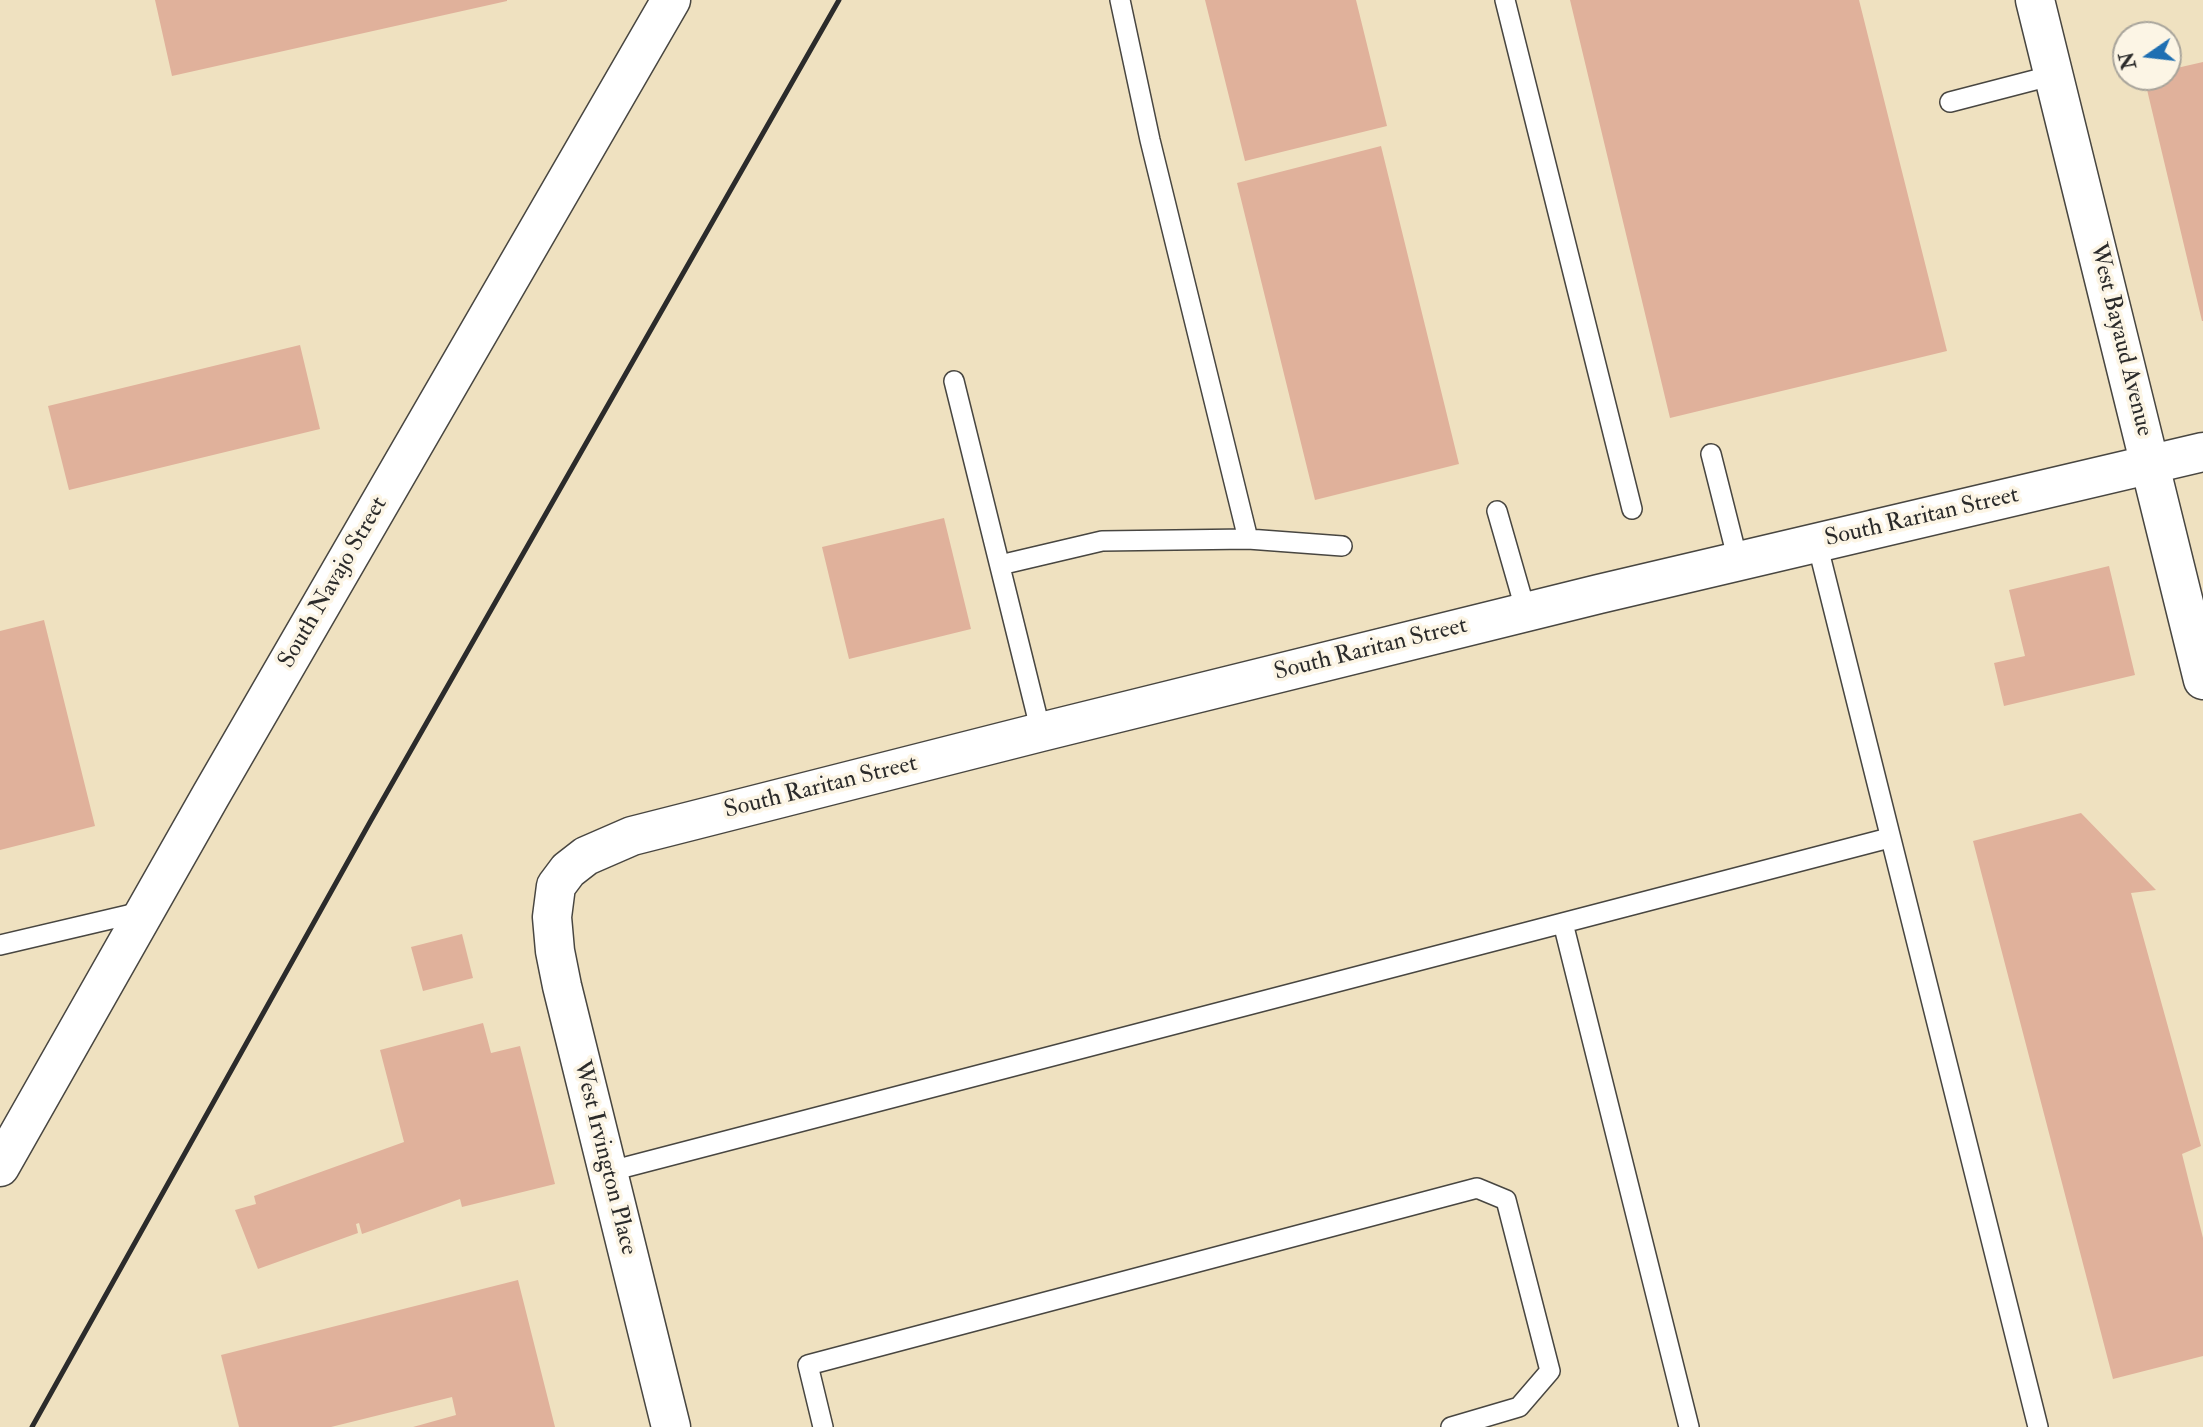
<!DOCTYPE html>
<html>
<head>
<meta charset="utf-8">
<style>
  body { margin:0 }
  #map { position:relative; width:2203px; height:1427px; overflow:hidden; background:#efe1c0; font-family:"IM FELL Double Pica",serif }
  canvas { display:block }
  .north { position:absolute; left:2112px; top:21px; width:70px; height:70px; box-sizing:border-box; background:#fcf5e5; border:2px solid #a8a49b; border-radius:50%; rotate:256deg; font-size:19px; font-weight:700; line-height:28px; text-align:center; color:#2b2b2b }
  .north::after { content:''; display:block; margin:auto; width:24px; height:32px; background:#1f6fb2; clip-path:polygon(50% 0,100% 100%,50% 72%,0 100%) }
</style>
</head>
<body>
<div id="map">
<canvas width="2203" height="1427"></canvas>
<div class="north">N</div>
</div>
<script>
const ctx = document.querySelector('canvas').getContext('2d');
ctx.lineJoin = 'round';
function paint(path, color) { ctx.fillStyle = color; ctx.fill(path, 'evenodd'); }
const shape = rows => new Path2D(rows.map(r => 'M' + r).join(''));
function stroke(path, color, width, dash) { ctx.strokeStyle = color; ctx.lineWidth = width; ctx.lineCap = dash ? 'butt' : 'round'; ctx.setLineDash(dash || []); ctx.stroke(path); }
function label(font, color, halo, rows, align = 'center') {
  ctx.font = font + ' "IM FELL Double Pica",serif'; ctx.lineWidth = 7; ctx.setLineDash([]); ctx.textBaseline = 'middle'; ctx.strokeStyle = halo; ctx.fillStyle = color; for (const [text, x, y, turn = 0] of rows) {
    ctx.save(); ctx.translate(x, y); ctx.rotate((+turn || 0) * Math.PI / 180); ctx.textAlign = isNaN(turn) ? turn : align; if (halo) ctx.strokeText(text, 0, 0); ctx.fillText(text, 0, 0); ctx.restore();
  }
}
paint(shape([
  [155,0,507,0,507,1,172,76],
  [1205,0,1356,0,1387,126,1245,161],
  [1570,0,1859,0,1947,351,1670,418],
  [2203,62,2203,321,2202,321,2144,77,2168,77,2168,70],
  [1381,146,1459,464,1315,500,1237,183],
  [300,345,320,429,69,490,48,406],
  [944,518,971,629,849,659,822,547],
  [2109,566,2135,675,2004,706,1994,663,2025,656,2009,590],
  [44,620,95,826,0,850,0,631],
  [2081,813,2156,890,2131,893,2201,1146,2182,1154,2203,1238,2203,1356,2113,1379,1973,841],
  [462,934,473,978,423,991,411,947],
  [483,1023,491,1053,520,1046,555,1184,462,1207,460,1199,362,1234,359,1223,356,1224,358,1233,258,1269,235,1210,256,1204,254,1196,404,1142,380,1050],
  [518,1280,555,1427,413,1427,456,1415,452,1397,331,1427,239,1427,221,1355]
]), '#e0b19b');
const service = shape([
  [1120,0,1150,140,1248,539],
  [1505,0,1632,509],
  [1950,102,2054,75],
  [954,381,1041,732],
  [1711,454,1738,561],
  [1497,511,1526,612],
  [1817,543,2038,1427],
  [1000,565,1102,541,1248,539,1342,546],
  [1563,923,1689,1427],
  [0,945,145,911],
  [607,1172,1889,838],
  [823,1427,808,1365,1477,1188,1506,1200,1550,1371,1519,1407,1451,1427]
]);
const minor = shape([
  [0,1167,211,795,671,0],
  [671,1427,562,986,555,951,552,917,556,886,568,870,586,856,632,836,1041,732,1599,594,2203,452]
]);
const tertiary = shape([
  [2035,0,2203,680]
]);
stroke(service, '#484641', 22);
stroke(minor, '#484641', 41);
stroke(tertiary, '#484641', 41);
stroke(service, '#fff', 19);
stroke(minor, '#fff', 38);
stroke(tertiary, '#fff', 38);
stroke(shape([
  [32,1427,370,822,839,0]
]), '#2b2b2b', 5);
label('24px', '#2b2b2b', '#fcf5e5', [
  ["West Bayaud Avenue",2120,340,76],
  ["South Raritan Street",1922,518,-13],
  ["South Navajo Street",334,583,-60],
  ["South Raritan Street",1371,650,-14],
  ["South Raritan Street",821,788,-14],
  ["West Irvington Place",604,1158,76]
]);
</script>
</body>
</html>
